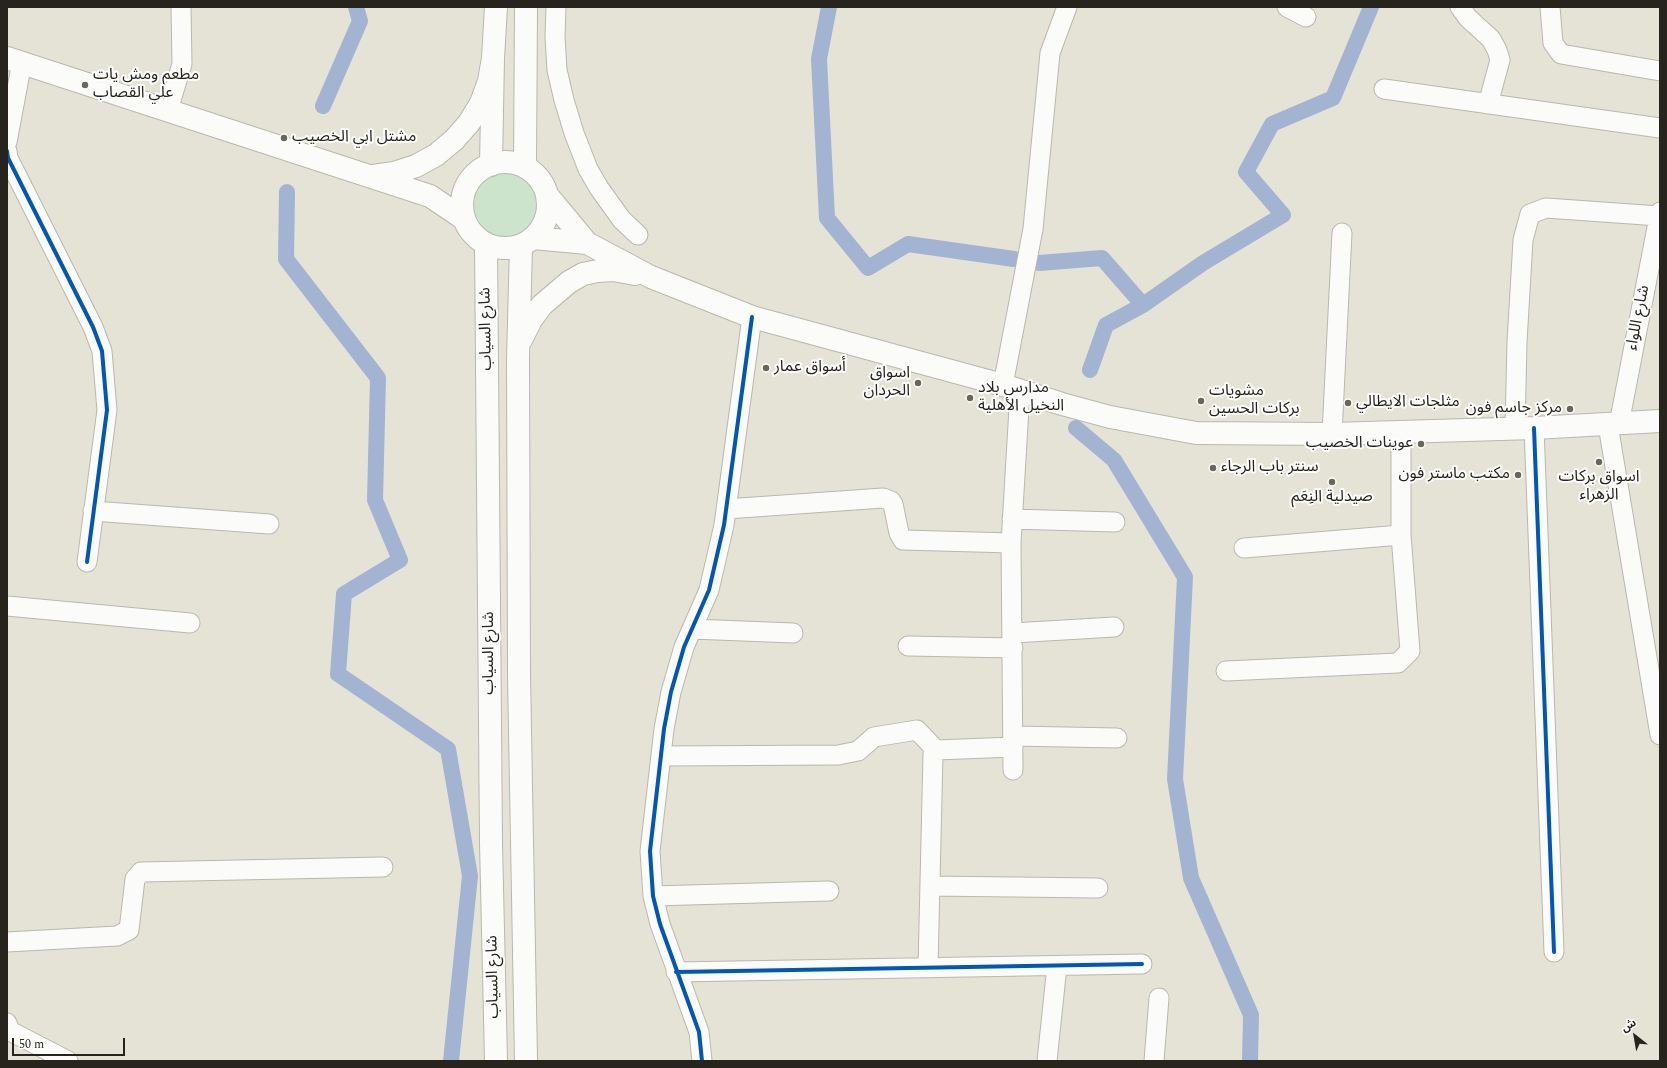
<!DOCTYPE html>
<html>
<head>
<meta charset="utf-8">
<style>
  body { margin:0 }
  #map { position:relative; width:1667px; height:1068px; overflow:hidden; background:#e5e3d6; font-family:Spectral,"Noto Sans Arabic",serif }
  canvas { display:block }
  .frame { position:absolute; inset:0; border:8px solid #26241c; pointer-events:none }
  .north { position:absolute; left:1615px; top:1016px; width:40px; height:40px; -webkit-text-stroke:3px #fff; paint-order:stroke; rotate:329deg; font-size:11px; font-weight:700; line-height:16px; text-align:center; color:#26241c }
  .north::after { content:''; display:block; margin:auto; width:14px; height:18px; background:#26241c; clip-path:polygon(50% 0,100% 100%,50% 72%,0 100%) }
  .scale { position:absolute; left:12px; top:1038px; width:113px; height:18px; box-sizing:border-box; border:2px solid #26241c; border-top:0; padding-left:5px; font-size:12px; line-height:14px; white-space:nowrap; color:#26241c; -webkit-text-stroke:3px #fff; paint-order:stroke }
</style>
</head>
<body>
<div id="map">
<canvas width="1667" height="1068"></canvas>
<div class="frame"></div>
<div class="north">ش</div>
<div class="scale">50 m</div>
</div>
<script>
const ctx = document.querySelector('canvas').getContext('2d');
ctx.lineJoin = 'round';
function paint(path, color) { ctx.fillStyle = color; ctx.fill(path, 'evenodd'); }
const shape = rows => new Path2D(rows.map(r => 'M' + r).join(''));
function stroke(path, color, width, dash) { ctx.strokeStyle = color; ctx.lineWidth = width; ctx.lineCap = dash ? 'butt' : 'round'; ctx.setLineDash(dash || []); ctx.stroke(path); }
function label(font, color, halo, rows, align = 'center') {
  ctx.font = font + ' Spectral,"Noto Sans Arabic",serif'; ctx.lineWidth = 4; ctx.setLineDash([]); ctx.textBaseline = 'middle'; ctx.strokeStyle = halo; ctx.fillStyle = color; for (const [text, x, y, turn = 0] of rows) {
    ctx.save(); ctx.translate(x, y); ctx.rotate((+turn || 0) * Math.PI / 180); ctx.textAlign = isNaN(turn) ? turn : align; if (halo) ctx.strokeText(text, 0, 0); ctx.fillText(text, 0, 0); ctx.restore();
  }
}
paint(shape([
  '472 205a34 34 0 1 1 68 0a34 34 0 1 1-68 0Z'
]), '#cce3cc');
stroke(shape([
  [829,7,819,59,827,218,868,268,908,244,1014,259],
  [323,106,360,21,356,7],
  [287,192,286,259,378,378,375,500,400,560,344,594,338,674,448,749,470,876,451,1061],
  [1039,263,1102,258,1143,305],
  [1090,370,1106,325,1143,305,1203,263,1283,215,1246,172,1272,124,1333,98,1371,7],
  [1076,428,1114,460,1185,577,1175,779,1191,878,1251,1015,1250,1061]
]), '#a3b4d2', 16);
const minor = shape([
  [556,7,555,37,557,70,564,100,574,133,588,169,599,188,622,220,638,235],
  [1287,7,1306,17],
  [1460,7,1468,18,1491,39,1497,50,1500,60,1488,104],
  [1550,7,1553,43,1561,54,1660,71],
  [1384,89,1660,128],
  [168,110,182,64,181,7],
  [7,142,22,62],
  [7,151,8,158,93,327,102,351,107,410,87,562],
  [1003,385,1033,229,1050,53,1067,7],
  [1619,424,1660,212],
  [1608,425,1660,735],
  [1515,428,1517,342,1523,240,1530,214,1546,208,1659,216],
  [1534,428,1554,952],
  [1332,434,1342,233],
  [726,509,883,498,891,501,893,504,899,533,903,540,1011,543],
  [93,511,269,524],
  [1012,519,1115,522],
  [1244,548,1401,535],
  [7,606,190,623],
  [692,629,793,633],
  [1013,633,1114,627],
  [908,646,1013,648],
  [1226,671,1398,663,1410,651,1401,535,1401,432],
  [1013,736,1117,738],
  [661,756,838,755,858,751,874,737,917,730,936,750],
  [1013,770,1011,543,1020,391],
  [930,886,1098,888],
  [653,896,829,891],
  [7,942,117,936,129,930,135,879,141,872,383,867],
  [928,968,933,754,936,750,1013,747],
  [676,972,1142,964],
  [7,1023,10,1031,68,1061],
  [702,1061,699,1032,660,924,653,896,650,851,664,729,671,692,684,647,709,590,724,525,752,317],
  [1047,1061,1057,966],
  [1154,1061,1159,998]
]);
const major = shape([
  [7,58,430,196,464,219],
  '462 205a43 43 0 1 1 86 0a43 43 0 1 1-86 0Z',
  [491,165,493,58,496,7],
  [525,167,526,7],
  [373,176,394,173,416,166,436,155,454,140,469,123,481,103,489,81,493,58],
  [547,195,587,243],
  [534,238,587,243,651,277,752,317,1003,385,1062,404,1110,417,1196,433,1332,434,1534,428,1660,421],
  [486,244,491,843,496,1061],
  [521,246,518,359,519,675,526,1061],
  [521,340,531,320,542,305,569,282,583,274,598,271,613,270,635,274]
]);
stroke(minor, '#b9b8ad', 21);
stroke(major, '#b9b8ad', 24);
stroke(minor, '#fbfbf9', 19);
stroke(major, '#fbfbf9', 22);
stroke(shape([
  [7,151,8,158,93,327,102,351,107,410,87,562],
  [1534,428,1554,952],
  [676,972,1142,964],
  [702,1061,699,1032,660,924,653,896,650,851,664,729,671,692,684,647,709,590,724,525,752,317]
]), '#0057b8', 4);
for (const [x, y, r, color] of [
  [85,85,4,"#69675d"],
  [284,138,4,"#69675d"],
  [766,368,4,"#69675d"],
  [918,383,4,"#69675d"],
  [970,398,4,"#69675d"],
  [1201,401,4,"#69675d"],
  [1348,403,4,"#69675d"],
  [1570,409,4,"#69675d"],
  [1421,444,4,"#69675d"],
  [1599,462,4,"#69675d"],
  [1213,468,4,"#69675d"],
  [1518,475,4,"#69675d"],
  [1332,482,4,"#69675d"]
]) { const dot = new Path2D(); dot.arc(x, y, r, 0, 2 * Math.PI); ctx.fillStyle = color; ctx.fill(dot); stroke(dot, '#fff', 1.5); }
label('16px', '#26241c', '#fff', [
  ["مطعم ومش يات",93,76],
  ["علي القصاب",93,94],
  ["مشتل ابي الخصيب",292,138],
  ["أسواق عمار",774,368],
  ["اسواق",910,374,"right"],
  ["الحردان",910,392,"right"],
  ["مدارس بلاد",978,389],
  ["النخيل الأهلية",978,407],
  ["مشويات",1209,392],
  ["بركات الحسين",1209,410],
  ["مثلجات الايطالي",1356,403],
  ["مركز جاسم فون",1562,409,"right"],
  ["عوينات الخصيب",1413,444,"right"],
  ["سنتر باب الرجاء",1221,468],
  ["مكتب ماستر فون",1510,475,"right"],
  ["اسواق بركات",1599,478,"center"],
  ["الزهراء",1599,496,"center"],
  ["صيدلية النِعَم",1332,498,"center"]
], 'left');
label('16px', '#26241c', '#fff', [
  ["شارع اللواء",1639,318,-79],
  ["شارع السياب",487,329,-91],
  ["شارع السياب",490,653,-90],
  ["شارع السياب",494,977,-91]
]);
</script>
</body>
</html>
